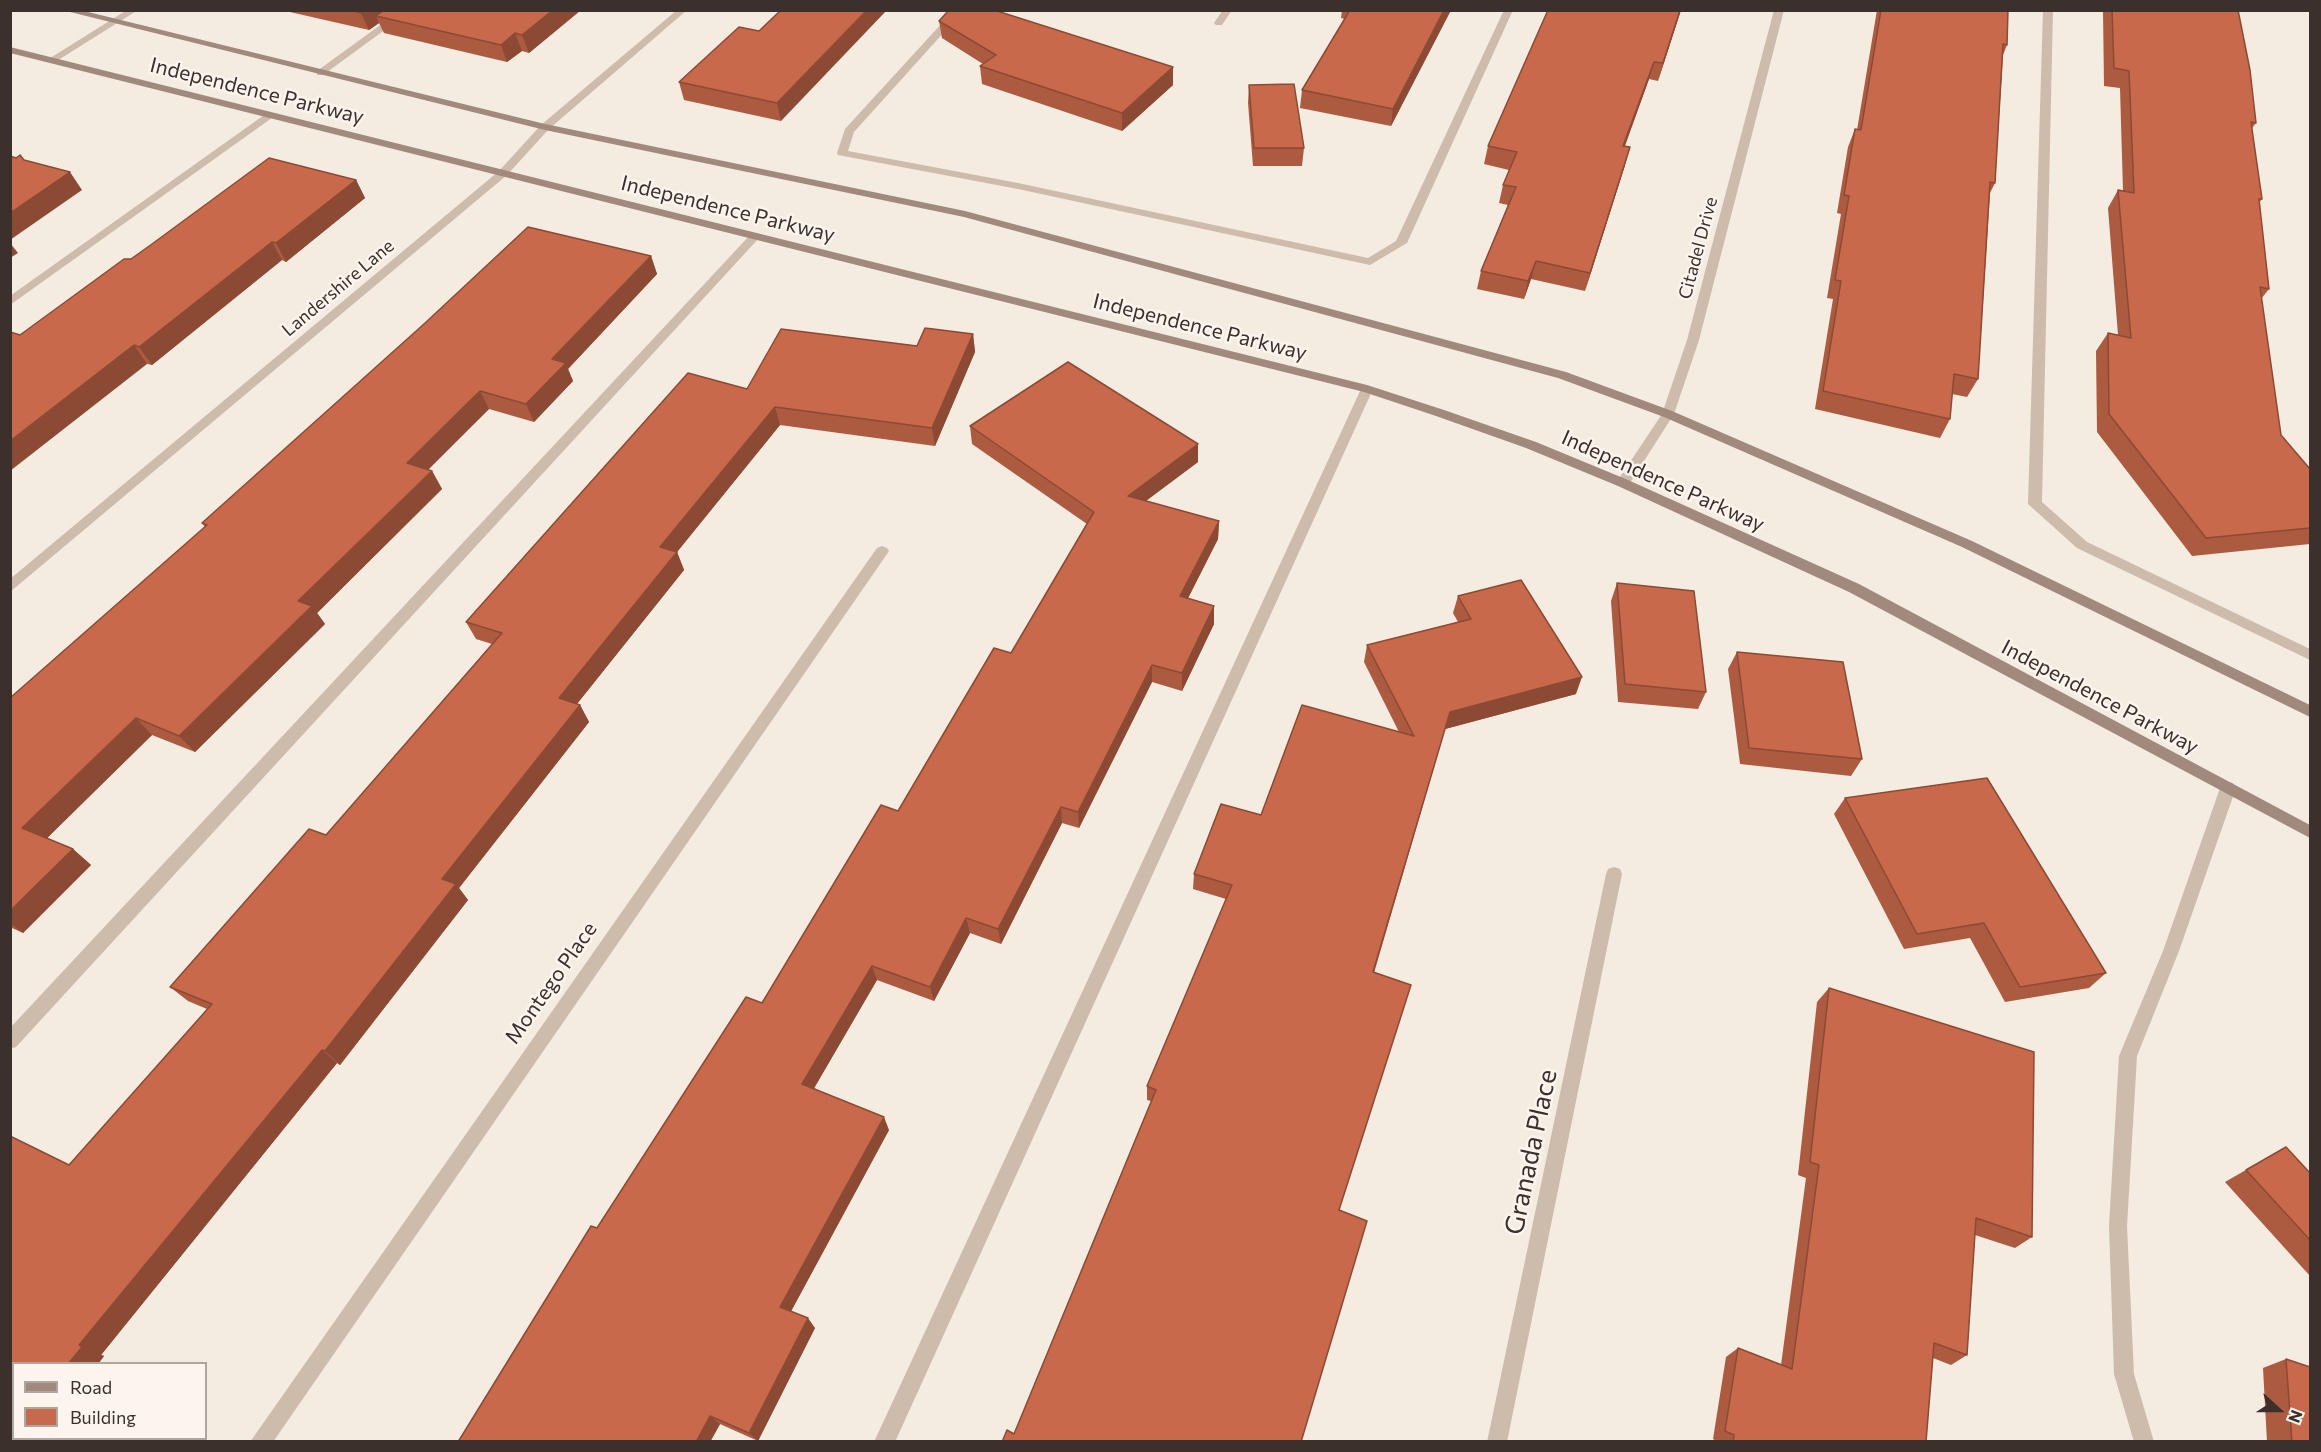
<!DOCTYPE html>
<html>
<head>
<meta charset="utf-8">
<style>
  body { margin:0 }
  #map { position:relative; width:2321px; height:1452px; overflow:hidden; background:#f4ebe1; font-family:Commissioner,sans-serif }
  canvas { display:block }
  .frame { position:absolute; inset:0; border:12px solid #3b302b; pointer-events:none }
  .legend { position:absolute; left:12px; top:1362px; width:195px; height:78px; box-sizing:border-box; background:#fbf5ee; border:2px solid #aea6a0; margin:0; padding:8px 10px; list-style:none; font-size:18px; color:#3b302b }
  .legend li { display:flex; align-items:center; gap:12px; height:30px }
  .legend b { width:30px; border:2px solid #aea6a0 }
  .north { position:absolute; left:2249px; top:1380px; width:60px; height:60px; -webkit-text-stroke:4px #fbf5ee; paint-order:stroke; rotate:111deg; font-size:16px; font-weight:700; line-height:24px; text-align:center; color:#3b302b }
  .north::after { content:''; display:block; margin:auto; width:21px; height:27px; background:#3b302b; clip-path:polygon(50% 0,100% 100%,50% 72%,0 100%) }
</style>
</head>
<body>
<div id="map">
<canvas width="2321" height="1452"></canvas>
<div class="frame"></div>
<ul class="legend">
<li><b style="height:8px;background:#a18a7d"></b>Road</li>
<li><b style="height:16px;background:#c8694b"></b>Building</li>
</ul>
<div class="north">N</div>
</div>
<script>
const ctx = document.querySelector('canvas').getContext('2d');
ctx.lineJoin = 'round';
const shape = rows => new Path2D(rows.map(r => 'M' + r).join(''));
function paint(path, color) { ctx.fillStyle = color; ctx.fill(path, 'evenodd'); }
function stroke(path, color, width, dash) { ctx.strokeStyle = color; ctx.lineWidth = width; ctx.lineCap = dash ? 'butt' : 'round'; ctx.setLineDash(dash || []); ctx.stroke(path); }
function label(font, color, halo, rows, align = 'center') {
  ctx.font = font + ' Commissioner,sans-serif'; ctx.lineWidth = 5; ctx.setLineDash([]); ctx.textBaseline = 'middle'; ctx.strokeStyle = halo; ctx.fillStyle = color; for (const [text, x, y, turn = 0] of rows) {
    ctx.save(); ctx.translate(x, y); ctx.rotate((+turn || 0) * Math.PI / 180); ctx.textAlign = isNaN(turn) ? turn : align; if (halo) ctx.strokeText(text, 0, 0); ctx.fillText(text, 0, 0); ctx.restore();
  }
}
paint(shape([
  [401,10,412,10,323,75,317,75,317,71,401,10],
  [954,10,964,10,854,132,848,151,1018,183,1368,258,1396,241,1504,10,1513,10,1407,243,1370,265,1018,189,838,155,837,153,845,129,954,10],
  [2043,10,2053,10,2042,502,2087,542,2310,649,2310,660,2077,548,2028,504,2043,10],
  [267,113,276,115,10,305,10,296,267,113],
  [755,233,759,234,759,238,16,1047,10,1049,10,1028,751,234,755,233],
  [1367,385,1373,389,895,1442,874,1442,1361,389,1367,385],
  [2228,782,2233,783,2236,788,2179,951,2137,1056,2127,1226,2134,1374,2154,1442,2134,1442,2114,1374,2109,1226,2119,1056,2163,951,2220,788,2223,783,2228,782]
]), '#cdbbac');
paint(shape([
  [127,10,138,10,55,62,47,60,127,10],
  [677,10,687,10,549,129,507,175,10,592,10,579,499,171,541,125,677,10],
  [1223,10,1232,10,1222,25,1216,25,1214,23,1223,10],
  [1774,10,1784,10,1699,340,1674,414,1628,486,1618,486,1616,483,1662,414,1687,340,1774,10],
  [882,546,887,548,889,551,887,554,273,1442,250,1442,877,548,882,546],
  [1614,867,1620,869,1622,874,1507,1442,1487,1442,1606,874,1608,869,1614,867]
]), '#cdbbac');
paint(shape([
  [62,10,80,10,545,124,965,211,1566,372,1672,411,1972,541,2310,705,2310,717,1962,547,1664,417,1558,378,964,217,545,130,62,10],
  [10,47,1367,385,1444,410,1536,442,1628,480,1859,584,2310,825,2310,838,1849,592,1618,486,1526,448,1436,416,1364,392,10,53,10,47]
]), '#a18a7d');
paint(shape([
  [281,10,581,10,529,53,522,51,507,62,384,33,379,23,369,30],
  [781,10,781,121,684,100,679,82,759,31],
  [1342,10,1451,10,1391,126,1300,108,1302,90,1345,19,1341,18],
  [1548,10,1681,10,1658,81,1649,79,1625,146,1625,165,1585,291,1531,279,1524,299,1477,289,1481,271,1508,205,1499,203,1503,185,1509,170,1484,164,1488,146],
  [1877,10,2008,10,2007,45,2003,55,1995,183,1990,193,1978,379,1967,397,1952,394,1950,419,1940,438,1815,409,1833,299,1827,298,1841,214,1837,213,1848,147,1855,129,1857,130],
  [2103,10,2238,10,2256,123,2252,128,2262,199,2259,203,2269,289,2261,299,2281,435,2310,469,2310,544,2192,556,2097,432,2096,351,2108,333,2118,335,2108,208,2118,190,2123,191,2120,88,2104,86],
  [939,21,1173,67,1173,85,1122,131,982,84,980,66,983,64,942,38],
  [1249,85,1304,148,1302,166,1253,166,1248,103],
  [356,180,365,198,286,262,282,260,152,365,20,335,131,259],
  [651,256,657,274,568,369,573,381,534,422,489,409,428,469,432,471,442,489,317,613,325,624,195,752,152,735,47,838,73,849,91,865,23,933,12,928,10,930,10,698,205,527,202,523],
  [925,328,973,334,975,352,935,446,780,425,677,552,684,570,577,704,580,705,589,722,459,888,468,900,340,1065,337,1063,101,1355,104,1356,98,1364,14,1364,14,1438,39,1438,37,1442,10,1442,10,1136,69,1165,207,1009,188,1001,170,987,309,829,326,835,492,644,476,639,466,622,688,373,747,389,781,329,917,346],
  [970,426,1198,444,1198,462,1146,501,1219,521,1218,539,1188,598,1214,624,1182,691,1152,682,1079,828,1062,823,1001,944,970,933,934,1001,877,980,814,1088,889,1130,791,1311,815,1328,758,1441,720,1424,710,1442,458,1442,597,1228,762,1003,1011,653,1087,524,972,444],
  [1617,583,1706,692,1698,709,1618,702,1611,601],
  [1458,596,1576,694,1445,729,1374,973,1339,1210,1014,1434,1151,1101,1147,1100,1147,1086,1226,899,1193,889,1194,874,1261,815,1399,732,1364,662,1367,645,1458,622,1453,613],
  [1737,652,1862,759,1851,776,1740,764,1728,669],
  [1845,798,2106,973,2089,988,2005,1002,1970,938,1904,949,1834,814],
  [1829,988,2032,1237,2015,1248,1975,1235,1967,1355,1951,1365,1933,1358,1926,1442,1718,1442,1713,1439,1726,1357,1738,1348,1781,1365,1806,1178,1798,1175,1817,1002],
  [2286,1147,2310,1173,2310,1276,2225,1182],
  [2286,1359,2310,1442,2267,1442,2263,1368]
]), '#ac5a40');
paint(shape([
  [365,10,396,10,376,16,379,23,369,30,361,13],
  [553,10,581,10,529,53,522,35],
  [867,10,887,10,781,121,777,103],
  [1444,10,1451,10,1391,126,1393,109],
  [1680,10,1681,10,1658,81,1663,63],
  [515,33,522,51,507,62,501,45],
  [1654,62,1649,79,1618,164,1623,146],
  [1173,67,1173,85,1122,131,1122,113],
  [1630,147,1625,165,1585,291,1590,273],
  [70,172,82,190,10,240,10,213],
  [356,180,365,198,286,262,276,243],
  [272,242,282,260,152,365,139,347],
  [10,243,18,253,10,258],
  [651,256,657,274,568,369,573,381,534,422,526,404,552,359],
  [1536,261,1531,279,1524,299,1528,281],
  [973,334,975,352,935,446,932,428],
  [134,345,147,364,10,471,10,441],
  [480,391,489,409,417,481,407,463],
  [775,407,780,425,677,552,684,570,568,715,559,698,660,547],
  [1198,444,1198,462,1128,514,1128,496],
  [432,471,442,489,317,613,325,624,195,752,179,736,298,601],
  [1219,521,1218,539,1180,614,1180,596],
  [1214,606,1214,624,1182,691,1182,673],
  [1152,665,1152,682,1079,828,1078,812],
  [1582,677,1576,694,1445,729,1370,987,1450,712],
  [580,705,589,722,459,888,468,900,340,1065,325,1051,442,879],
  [136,718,152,735,41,844,22,828],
  [1061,807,1062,823,1001,944,998,929],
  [73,849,91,865,23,933,10,923,10,911],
  [966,918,970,933,934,1001,930,987],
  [872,966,877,980,809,1097,802,1084],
  [322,1050,337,1063,101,1355,104,1356,98,1364,68,1364,79,1345],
  [884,1117,889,1130,788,1317,780,1307],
  [808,1318,815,1328,758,1441,749,1433],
  [710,1416,720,1424,710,1442,696,1442],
  [14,1432,14,1438,39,1438,37,1442,10,1442,10,1436]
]), '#8c4a34');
const building = shape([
  [351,10,365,10,361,13,351,10],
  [384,10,553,10,522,35,515,33,501,45,376,16,384,10],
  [781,10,867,10,777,103,679,82,739,27,759,31,781,10],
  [949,10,994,10,1173,67,1122,113,980,66,996,55,939,21,949,10],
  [1350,10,1444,10,1393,109,1302,90,1350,10],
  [1548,10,1680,10,1663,63,1654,62,1623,146,1630,147,1590,273,1536,261,1528,281,1481,271,1516,187,1503,185,1517,152,1488,146,1548,10],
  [1881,10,2008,10,2007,45,2003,44,1995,183,1990,182,1978,379,1954,374,1950,419,1823,391,1841,281,1835,280,1849,196,1844,195,1855,129,1861,130,1881,10],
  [2112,10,2238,10,2250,70,2256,123,2251,122,2262,199,2259,199,2269,289,2260,287,2281,435,2310,469,2310,528,2206,538,2109,414,2108,333,2131,338,2118,190,2134,193,2129,71,2114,68,2112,10],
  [1294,84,1304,148,1254,148,1249,85,1294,84],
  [20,155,24,160,70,172,10,213,10,156,16,158,20,155],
  [269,158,356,180,276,243,272,242,139,347,134,345,10,441,10,332,20,335,124,259,131,259,152,244,269,158],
  [528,227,651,256,552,359,566,363,526,404,480,391,407,463,432,471,298,601,312,606,179,736,136,718,22,828,73,849,10,911,10,698,207,525,202,523,424,324,528,227],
  [925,328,973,334,932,428,775,407,660,547,677,552,559,698,580,705,442,879,456,884,325,1051,322,1050,79,1345,82,1347,68,1364,14,1364,14,1432,10,1436,10,1136,69,1165,212,1004,170,987,309,829,326,835,502,633,466,622,688,373,747,389,781,329,917,346,925,328],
  [1068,362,1198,444,1128,496,1219,521,1180,596,1214,606,1182,673,1152,665,1078,812,1061,807,998,929,966,918,930,987,872,966,802,1084,884,1117,780,1307,808,1318,749,1433,710,1416,696,1442,458,1442,591,1226,597,1228,746,997,762,1003,881,805,898,811,994,648,1011,653,1094,512,970,426,1068,362],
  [1521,580,1582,677,1450,712,1373,972,1411,985,1339,1210,1367,1221,1301,1442,1002,1442,1007,1430,1014,1434,1156,1090,1147,1086,1232,885,1194,874,1221,804,1261,815,1302,705,1414,736,1367,645,1471,619,1458,596,1521,580],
  [1617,583,1694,591,1706,692,1625,684,1617,583],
  [1737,652,1843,662,1862,759,1749,748,1737,652],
  [1987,778,2106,973,2020,987,1984,923,1917,934,1845,798,1987,778],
  [1829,988,2034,1052,2032,1237,1976,1218,1967,1355,1934,1343,1926,1442,1733,1442,1734,1435,1725,1431,1738,1348,1792,1369,1819,1165,1810,1162,1829,988],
  [2286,1147,2310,1173,2310,1240,2246,1170,2286,1147],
  [2286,1359,2310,1367,2310,1442,2292,1442,2286,1359]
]);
paint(building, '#c8694b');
stroke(building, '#8c4a34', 1.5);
label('18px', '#3b302b', '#fbf5ee', [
  ["Citadel Drive",1698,248,-75],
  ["Landershire Lane",338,288,-40]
]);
label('21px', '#3b302b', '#fbf5ee', [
  ["Independence Parkway",257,91,14],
  ["Independence Parkway",728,209,14],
  ["Independence Parkway",1200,327,14],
  ["Independence Parkway",1663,481,24],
  ["Independence Parkway",2100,697,28],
  ["Montego Place",551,983,-55]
]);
label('26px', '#3b302b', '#fbf5ee', [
  ["Granada Place",1531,1152,-78]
]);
</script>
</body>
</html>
